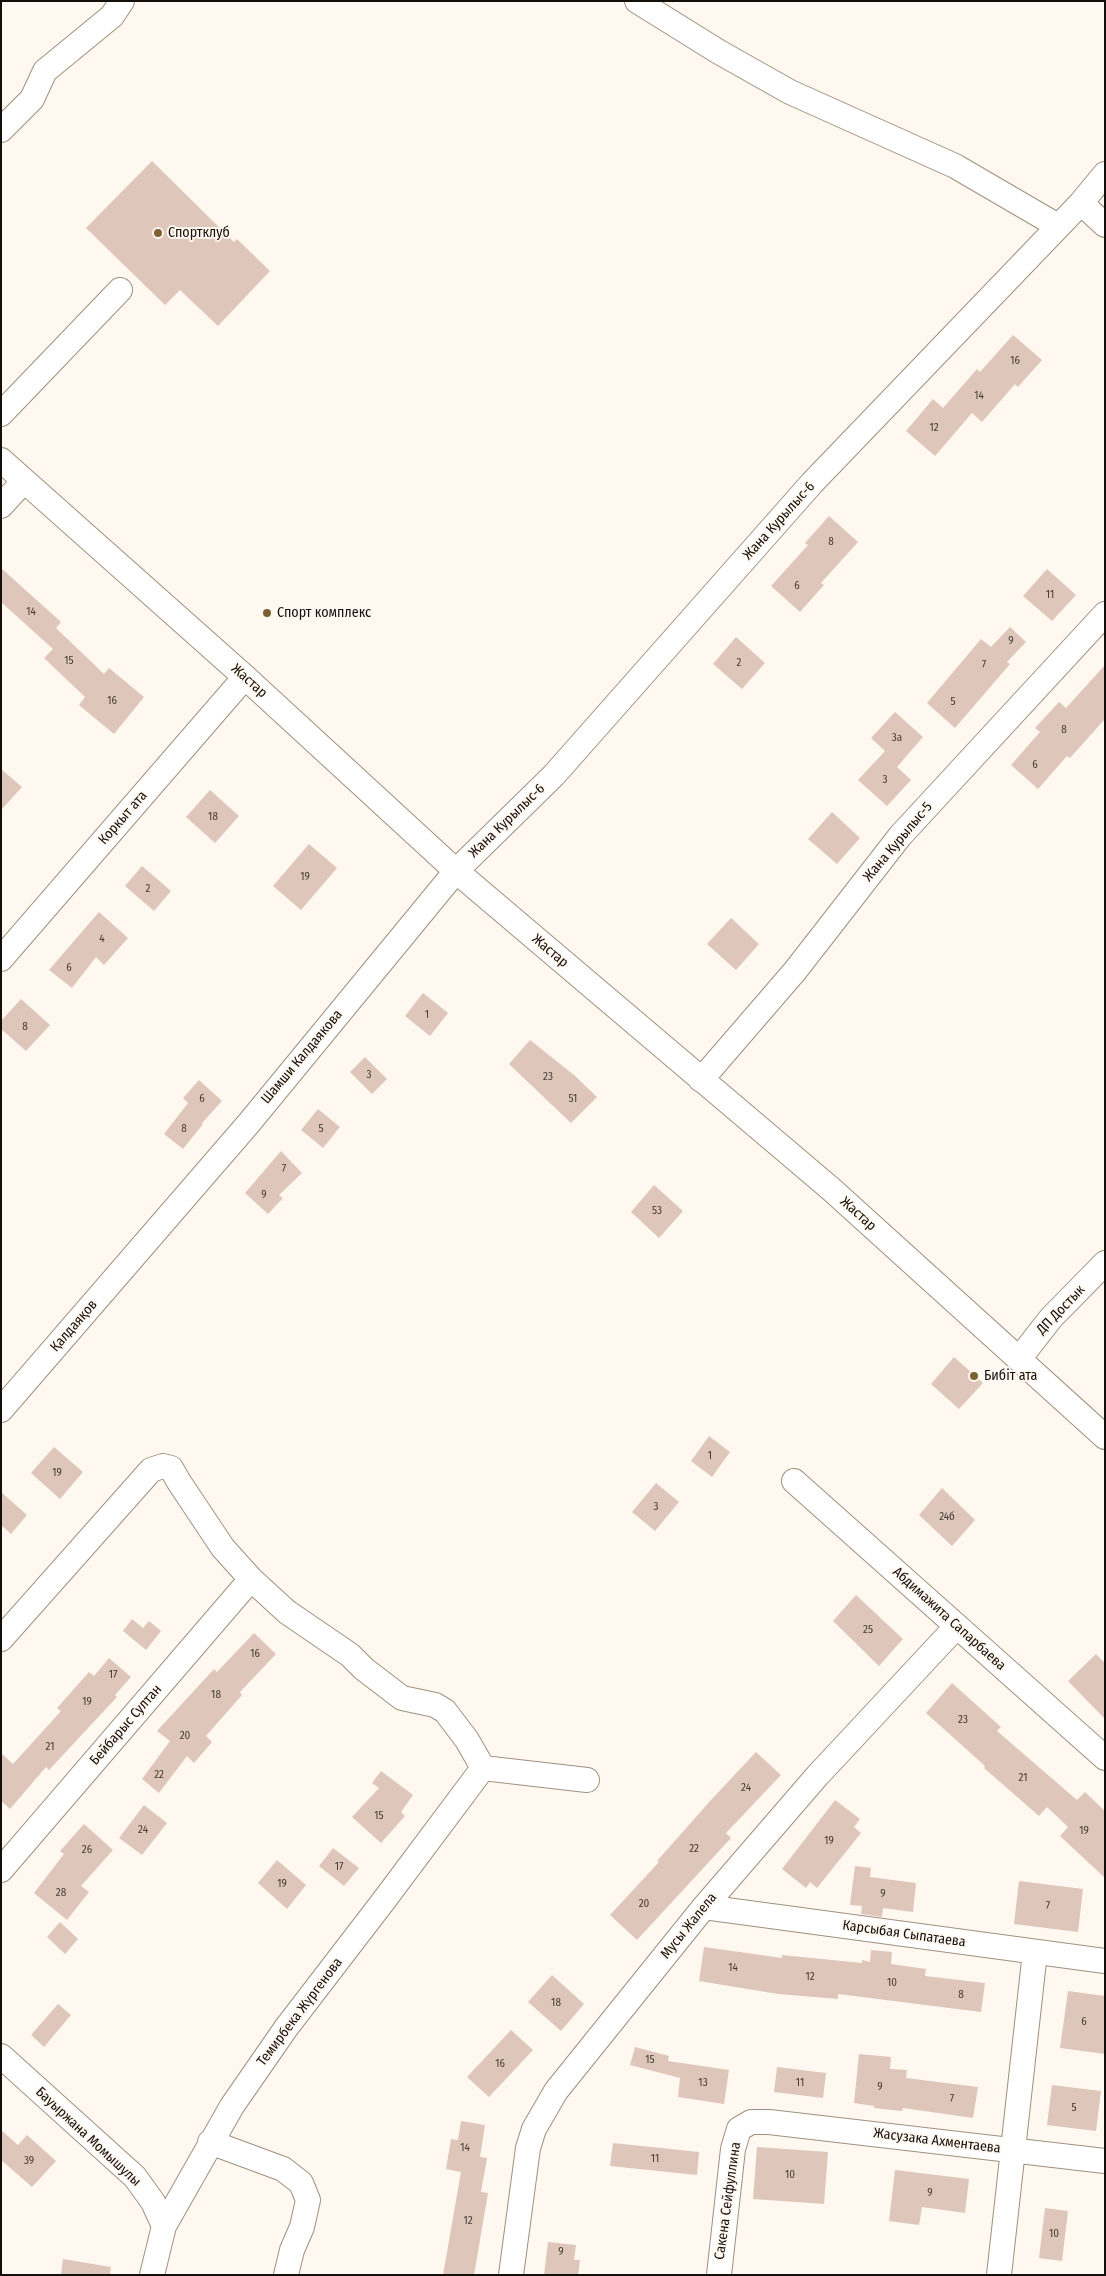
<!DOCTYPE html>
<html>
<head>
<meta charset="utf-8">
<style>
  body { margin:0 }
  #map { position:relative; width:1106px; height:2276px; overflow:hidden; background:#fff8f0; font-family:"Fira Sans Condensed",sans-serif }
  canvas { display:block }
  .frame { position:absolute; inset:0; border:2px solid #150f09; pointer-events:none }
</style>
</head>
<body>
<div id="map">
<canvas width="1106" height="2276"></canvas>
<div class="frame"></div>
</div>
<script>
const ctx = document.querySelector('canvas').getContext('2d');
ctx.lineJoin = 'round';
function paint(path, color) { ctx.fillStyle = color; ctx.fill(path, 'evenodd'); }
const shape = rows => new Path2D(rows.map(r => 'M' + r).join(''));
function stroke(path, color, width, dash) { ctx.strokeStyle = color; ctx.lineWidth = width; ctx.lineCap = dash ? 'butt' : 'round'; ctx.setLineDash(dash || []); ctx.stroke(path); }
function label(font, color, halo, rows, align = 'center') {
  ctx.font = font + ' "Fira Sans Condensed",sans-serif'; ctx.lineWidth = 4; ctx.setLineDash([]); ctx.textBaseline = 'middle'; ctx.strokeStyle = halo; ctx.fillStyle = color; for (const [text, x, y, turn = 0] of rows) {
    ctx.save(); ctx.translate(x, y); ctx.rotate((+turn || 0) * Math.PI / 180); ctx.textAlign = isNaN(turn) ? turn : align; if (halo) ctx.strokeText(text, 0, 0); ctx.fillText(text, 0, 0); ctx.restore();
  }
}
paint(shape([
  [152,161,234,242,237,239,270,271,218,326,180,290,165,305,86,228],
  [1013,335,1042,360,1018,387,1015,384,982,422,972,413,935,456,906,431,933,399,943,408,977,369,980,372],
  [829,516,858,542,821,583,824,585,800,612,771,586,808,545,805,543],
  [1,568,61,622,56,628,104,674,109,668,144,697,114,734,79,705,85,697,44,658,53,649,1,602],
  [1047,569,1076,595,1052,621,1023,596],
  [1010,627,1026,642,1007,662,1010,664,955,728,927,703,981,639,991,647],
  [736,637,765,663,742,689,713,664],
  [1105,665,1105,719,1070,758,1067,756,1038,789,1011,765,1040,732,1035,728,1059,702,1066,708],
  [895,712,923,737,897,767,911,780,887,806,858,780,885,751,871,738],
  [1,769,22,787,1,810],
  [210,790,239,816,215,843,186,817],
  [832,812,860,838,837,864,808,839],
  [309,844,337,868,301,910,273,886],
  [142,866,171,891,154,911,125,886],
  [99,912,128,938,104,965,96,957,72,988,49,970],
  [731,918,759,944,736,970,707,944],
  [423,993,448,1013,430,1036,405,1016],
  [21,999,50,1025,26,1051,1,1029,1,1021],
  [530,1040,574,1075,597,1097,571,1123,509,1064],
  [365,1057,387,1079,372,1094,350,1072],
  [199,1080,222,1101,202,1123,203,1124,183,1149,164,1134,188,1103,183,1098],
  [318,1109,340,1127,323,1148,301,1130],
  [281,1151,302,1173,279,1195,283,1198,268,1214,245,1193],
  [654,1185,683,1211,659,1238,631,1212],
  [954,1357,983,1383,959,1409,931,1384],
  [709,1436,730,1452,712,1477,691,1461],
  [54,1447,83,1472,60,1499,31,1473],
  [656,1483,679,1502,655,1531,632,1512],
  [942,1488,975,1520,952,1546,919,1515],
  [1,1492,27,1515,11,1534,1,1525],
  [856,1595,903,1639,879,1666,833,1621],
  [132,1619,143,1628,149,1621,161,1631,146,1650,123,1631],
  [254,1633,276,1654,240,1692,242,1695,206,1736,212,1742,194,1763,187,1756,159,1793,142,1779,170,1741,157,1731,214,1669,217,1672],
  [1096,1654,1105,1663,1105,1719,1068,1681],
  [109,1658,131,1677,115,1695,117,1697,49,1770,46,1767,10,1809,1,1801,1,1753,13,1764,61,1711,57,1708,89,1672,94,1676],
  [952,1683,1001,1727,997,1731,1077,1800,1085,1792,1105,1811,1105,1878,1060,1836,1068,1827,1047,1807,1039,1816,984,1768,985,1766,926,1713],
  [756,1752,781,1775,726,1833,731,1838,637,1940,610,1915,659,1862,657,1861,711,1800],
  [381,1771,413,1795,401,1812,405,1816,381,1843,352,1817,379,1788,372,1783],
  [835,1800,860,1819,854,1827,861,1833,817,1888,810,1882,806,1888,782,1869],
  [144,1805,167,1823,142,1855,119,1838],
  [84,1824,113,1850,81,1886,89,1892,67,1920,34,1893,64,1854,60,1851],
  [333,1848,359,1868,344,1886,319,1866],
  [277,1860,306,1885,287,1909,258,1883],
  [855,1866,871,1868,870,1877,916,1883,913,1912,883,1908,882,1917,861,1914,862,1906,850,1905],
  [1019,1881,1083,1889,1078,1932,1014,1924],
  [60,1922,78,1939,65,1954,47,1937],
  [704,1947,782,1958,782,1955,862,1963,862,1960,870,1962,871,1950,892,1952,891,1964,926,1969,925,1976,985,1983,981,2012,838,1994,838,1999,778,1994,699,1981],
  [552,1975,584,2004,561,2031,528,2002],
  [1068,1991,1105,1996,1105,2054,1060,2048],
  [58,2004,71,2015,44,2047,31,2035],
  [511,2030,533,2050,489,2097,467,2077],
  [635,2047,669,2056,668,2061,729,2070,724,2104,678,2097,680,2078,630,2065],
  [859,2054,891,2057,890,2069,907,2070,906,2078,978,2087,973,2118,903,2108,902,2111,874,2108,874,2106,854,2103],
  [777,2067,826,2073,823,2098,774,2092],
  [1052,2085,1101,2091,1096,2131,1047,2125],
  [461,2121,485,2125,480,2157,487,2158,481,2192,488,2193,474,2275,443,2275,461,2172,446,2169,451,2139,458,2140],
  [1,2130,18,2145,27,2135,56,2161,32,2187,1,2160],
  [613,2143,699,2152,697,2175,610,2166],
  [757,2147,828,2152,824,2204,753,2199],
  [895,2170,969,2179,965,2213,922,2207,919,2225,889,2221],
  [1045,2208,1068,2211,1062,2261,1039,2258],
  [548,2242,576,2245,574,2260,580,2260,578,2275,544,2275],
  [63,2259,111,2267,110,2275,61,2275]
]), '#dec6ba');
const minor = shape([
  [637,1,719,52,790,92,955,166,1058,226],
  [1,130,32,99,45,71,112,16,122,1],
  [1081,203,1105,225],
  [1,414,120,290],
  [1,460,245,677,456,871,831,1189,1105,1437],
  [1,506,24,481],
  [1,959,245,677],
  [701,1080,795,971,900,836,1105,614],
  [1019,1359,1051,1318,1105,1263],
  [1,1410,249,1123,456,871,554,775,812,483,1081,203,1105,174],
  [794,1481,1105,1758],
  [1,1639,151,1470,163,1466,171,1468,179,1482,223,1548,251,1579,287,1612,350,1655,364,1669,402,1698,435,1705,445,1711,467,1740,483,1768],
  [483,1768,587,1780],
  [1,1870,251,1579],
  [704,1907,1105,1961],
  [1,2056,135,2177,153,2202,164,2226],
  [210,2142,283,2169,301,2183,308,2200,302,2227,292,2250,286,2275],
  [152,2275,164,2226,232,2106,286,2028,385,1899,483,1768],
  [511,2275,528,2148,534,2129,556,2091,704,1907,817,1776,957,1626],
  [719,2275,733,2149,739,2129,751,2122,769,2122,1105,2161],
  [999,2275,1035,1952]
]);
stroke(minor, '#a0907e', 26);
stroke(minor, '#fff', 24);
for (const [x, y, r, color] of [
  [158,233,5,"#7c6233"],
  [267,613,5,"#7c6233"],
  [974,1376,5,"#7c6233"]
]) { const dot = new Path2D(); dot.arc(x, y, r, 0, 2 * Math.PI); ctx.fillStyle = color; ctx.fill(dot); stroke(dot, '#fff8f0', 2); }
label('11px', '#473d35', null, [
  ["16",1015,361],
  ["14",979,396],
  ["12",934,428],
  ["8",831,542],
  ["6",797,586],
  ["11",1050,595],
  ["14",31,612],
  ["9",1011,641],
  ["15",69,661],
  ["2",739,663],
  ["7",984,665],
  ["16",112,701],
  ["5",953,702],
  ["8",1064,730],
  ["3а",897,738],
  ["6",1035,765],
  ["3",885,780],
  ["18",213,817],
  ["19",305,877],
  ["2",148,889],
  ["4",102,939],
  ["6",69,968],
  ["1",427,1015],
  ["8",25,1027],
  ["3",369,1075],
  ["23",548,1077],
  ["6",202,1099],
  ["51",573,1099],
  ["8",184,1129],
  ["5",321,1129],
  ["7",284,1169],
  ["9",264,1195],
  ["53",657,1211],
  ["1",710,1456],
  ["19",57,1473],
  ["3",656,1507],
  ["24б",947,1517],
  ["25",868,1630],
  ["16",255,1654],
  ["17",113,1675],
  ["18",216,1695],
  ["19",87,1702],
  ["23",963,1720],
  ["20",185,1736],
  ["21",50,1747],
  ["22",159,1775],
  ["21",1023,1778],
  ["24",746,1788],
  ["15",379,1816],
  ["24",143,1830],
  ["19",1084,1831],
  ["19",829,1841],
  ["22",694,1849],
  ["26",87,1850],
  ["17",339,1867],
  ["19",282,1884],
  ["28",61,1893],
  ["9",883,1894],
  ["20",644,1904],
  ["7",1048,1906],
  ["14",733,1968],
  ["12",810,1977],
  ["10",892,1983],
  ["8",961,1995],
  ["18",556,2003],
  ["6",1084,2022],
  ["15",650,2060],
  ["16",500,2064],
  ["13",703,2083],
  ["11",800,2083],
  ["9",880,2087],
  ["7",952,2099],
  ["5",1074,2108],
  ["14",465,2148],
  ["11",655,2159],
  ["39",29,2161],
  ["10",790,2175],
  ["9",930,2193],
  ["12",468,2221],
  ["10",1054,2234],
  ["9",561,2252]
]);
label('14px', '#150f09', '#fff8f0', [
  ["Спортклуб",168,233],
  ["Спорт комплекс",277,613],
  ["Бибіт ата",984,1376]
], 'left');
label('14px', '#150f09', '#fff8f0', [
  ["Жана Курылыс-6",779,521,-48],
  ["Жастар",249,681,42],
  ["Коркыт ата",123,818,-49],
  ["Жана Курылыс-6",507,821,-44],
  ["Жана Курылыс-5",898,842,-50],
  ["Жастар",550,951,40],
  ["Шамши Калдаякова",302,1057,-50],
  ["Жастар",858,1214,42],
  ["ДП Достык",1061,1310,-46],
  ["Қалдаяқов",74,1326,-49],
  ["Абдимажита Сапарбаева",949,1619,42],
  ["Бейбарыс Султан",126,1725,-49],
  ["Мусы Жалела",689,1926,-51],
  ["Карсыбая Сыпатаева",904,1934,8],
  ["Темирбека Жүргенова",300,2012,-53],
  ["Бауыржана Момышулы",88,2137,43],
  ["Жасузака Ахментаева",937,2141,7],
  ["Сакена Сейфуллина",728,2201,-82]
]);
</script>
</body>
</html>
